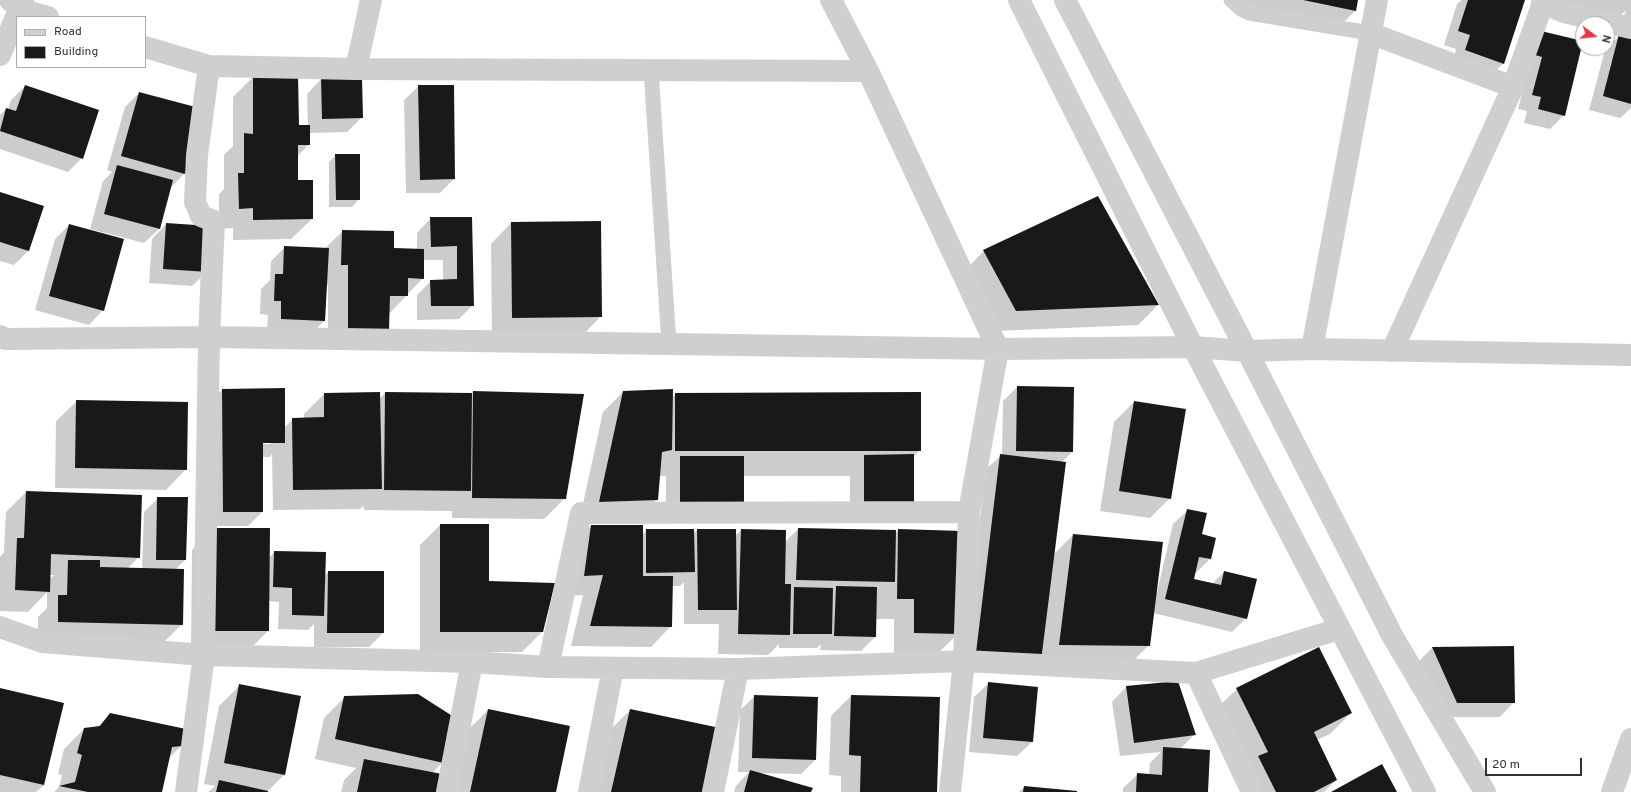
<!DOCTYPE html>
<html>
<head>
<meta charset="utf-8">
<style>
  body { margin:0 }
  #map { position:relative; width:1631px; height:792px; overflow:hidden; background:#fff; font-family:Overpass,sans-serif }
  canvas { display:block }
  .legend { position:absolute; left:16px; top:16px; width:130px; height:52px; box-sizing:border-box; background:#fff; border:1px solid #adadad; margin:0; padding:5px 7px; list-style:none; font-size:12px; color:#323232 }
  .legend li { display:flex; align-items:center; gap:8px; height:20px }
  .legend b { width:20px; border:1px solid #adadad }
  .north { position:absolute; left:1575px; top:16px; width:40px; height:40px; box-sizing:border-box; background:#fff; border:1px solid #adadad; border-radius:50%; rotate:105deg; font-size:11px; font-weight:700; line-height:16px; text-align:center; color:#323232 }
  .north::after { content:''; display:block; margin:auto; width:14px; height:18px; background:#e4393f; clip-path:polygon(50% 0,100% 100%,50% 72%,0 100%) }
  .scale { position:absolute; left:1485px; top:758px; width:97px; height:18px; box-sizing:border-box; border:2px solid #323232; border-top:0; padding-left:5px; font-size:12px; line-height:14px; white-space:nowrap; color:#323232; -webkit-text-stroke:3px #fff; paint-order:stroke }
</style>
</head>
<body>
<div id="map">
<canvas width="1631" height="792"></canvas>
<ul class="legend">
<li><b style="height:5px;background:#cfcfcf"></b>Road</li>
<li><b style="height:11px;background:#191919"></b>Building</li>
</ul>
<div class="north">N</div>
<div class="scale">20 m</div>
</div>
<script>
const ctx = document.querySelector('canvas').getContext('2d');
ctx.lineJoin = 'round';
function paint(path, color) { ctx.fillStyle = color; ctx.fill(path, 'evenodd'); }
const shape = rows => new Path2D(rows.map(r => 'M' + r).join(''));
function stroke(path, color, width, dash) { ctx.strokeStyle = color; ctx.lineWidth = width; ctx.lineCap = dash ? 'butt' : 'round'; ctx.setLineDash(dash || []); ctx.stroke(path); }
paint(shape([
  [1232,0,1357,0,1355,11,1341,25,1233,3],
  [1462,0,1524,0,1504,63,1489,77,1452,65,1456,49,1444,45,1457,4],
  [1554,0,1631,0,1631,18,1624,16,1626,10,1619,17],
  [1541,32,1583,42,1564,115,1550,129,1524,123,1527,111,1518,109,1528,71],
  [1619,36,1631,39,1631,108,1620,118,1589,110,1605,50],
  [253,77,298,126,308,126,307,94,321,79,362,117,347,132,309,133,309,144,297,157,297,181,312,219,291,239,233,240,233,228,219,229,219,194,224,189,224,155,233,146,233,97],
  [25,86,82,158,68,172,0,149,0,115,6,109,8,109,11,100],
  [419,86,454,179,440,193,406,193,404,100],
  [139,93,202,110,184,174,170,188,159,229,144,243,90,229,103,181,112,172,107,170,125,107],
  [336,155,359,199,352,207,329,207,329,162],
  [0,193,42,206,28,251,14,265,0,261],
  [1097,197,1158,305,1138,325,996,331,964,271,984,251],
  [431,218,471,218,473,305,459,319,417,320,417,295,431,281,443,281,443,260,423,260,423,278,389,314,328,350,328,285,326,285,324,321,310,335,267,333,268,315,260,314,261,289,270,280,271,261,285,247,324,249,343,231,393,249,417,250,417,233],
  [511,223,601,316,581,337,492,338,491,244],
  [166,224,207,272,192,286,149,283,152,239],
  [69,225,103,310,89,325,35,310,55,239],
  [1017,387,1072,452,1061,463,1053,555,1073,535,1157,592,1173,524,1188,510,1200,535,1210,559,1196,573,1194,573,1192,580,1212,584,1224,572,1246,618,1232,632,1153,613,1149,645,1128,666,962,667,986,469,1002,455,1003,401],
  [222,390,284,428,293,419,304,419,304,414,324,394,379,399,385,393,471,394,473,392,565,498,544,519,452,518,452,511,364,510,364,506,360,509,273,510,272,454,270,457,262,457,262,512,248,526,209,526,208,404],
  [258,442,271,442,271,444,258,444],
  [623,392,672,397,676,394,920,450,850,518,850,476,743,476,666,518,666,476,659,476,657,499,637,520,579,522,603,412],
  [77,401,186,469,166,490,55,488,56,421],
  [1134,402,1170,498,1150,518,1100,511,1114,422],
  [26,492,139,557,128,568,142,569,144,512,158,498,185,560,176,569,182,624,161,645,38,642,38,617,47,608,47,592,28,612,0,611,0,557,4,552,6,512],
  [49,575,54,575,49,580],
  [440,525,488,582,542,632,522,652,420,652,420,545],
  [591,526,642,535,647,530,693,534,697,530,735,536,741,530,785,542,798,529,895,534,898,530,958,634,937,654,894,653,894,619,875,619,875,637,861,651,820,650,821,644,817,648,779,648,779,644,768,655,718,654,719,624,684,624,684,582,680,586,672,586,671,626,651,647,571,646,583,595,564,596,571,546],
  [212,529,269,558,274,552,324,576,328,572,383,633,369,647,314,647,314,624,308,630,278,629,279,602,268,601,268,631,248,651,191,651,192,550],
  [1432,648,1514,702,1500,717,1443,717,1418,662],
  [989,683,1032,742,1017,756,969,752,974,697],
  [240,685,299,697,284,775,267,792,208,792,215,786,204,784,219,706],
  [1126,687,1194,735,1180,749,1207,792,1123,792,1123,788,1138,774,1149,775,1150,763,1161,752,1120,756,1112,702],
  [0,689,44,785,36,792,0,792],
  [1237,689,1351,713,1330,734,1317,740,1336,780,1324,792,1246,792,1216,709],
  [755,696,815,760,801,774,757,773,810,792,734,792,736,786,749,772,738,772,740,710],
  [851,696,936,792,841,792,841,776,829,775,831,716],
  [345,697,443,762,432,773,438,792,341,792,344,780,356,768,315,759,324,718],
  [488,710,555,792,455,792,468,730],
  [630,710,705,792,596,792,610,730],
  [111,714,181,746,168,759,161,792,54,792,59,787,62,775,58,774,64,749,85,728,97,727],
  [1024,787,1079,792,1019,792]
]), '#0003');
paint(shape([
  [1303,0,1358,0,1356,11],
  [1468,0,1525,0,1504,64,1465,50,1470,35,1458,31],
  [1541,31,1583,41,1565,116,1538,109,1541,97,1532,95,1542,57,1535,55],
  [1619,34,1631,38,1631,104,1603,96],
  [253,76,298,76,299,125,310,125,310,145,298,145,298,180,313,180,313,219,253,220,253,208,239,209,238,173,244,173,244,133,253,134],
  [321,78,362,78,363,118,322,119],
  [25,85,99,110,83,159,0,131,6,108,16,111],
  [418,85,454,85,455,179,420,180],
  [139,92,203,109,185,174,121,156],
  [335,154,360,154,360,200,336,200],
  [117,165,173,180,160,229,104,214],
  [0,192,44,206,29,251,0,242],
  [1098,196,1159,305,1016,311,983,250],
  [430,217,472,217,474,306,431,306,430,280,457,279,457,246,431,247],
  [601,221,602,317,512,318,511,222],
  [166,223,210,226,208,272,163,269],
  [69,224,124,239,104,311,49,296],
  [342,230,394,231,394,248,424,249,424,279,408,278,408,296,390,296,389,330,348,330,348,265,341,265],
  [284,246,329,248,325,321,281,319,281,301,274,301,275,274,283,274],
  [1017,386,1074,387,1073,452,1016,451],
  [285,388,285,443,263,443,263,512,223,512,222,389],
  [673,389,672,450,662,452,658,500,599,502,623,391],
  [473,391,584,394,566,499,472,498],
  [380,392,382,489,293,490,292,418,324,417,324,393],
  [385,392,472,393,471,491,384,490],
  [921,392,921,451,675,451,675,393],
  [76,400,188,402,187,470,75,468],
  [1134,401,1186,409,1171,499,1119,491],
  [914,454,914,504,864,504,864,455],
  [1000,454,1066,462,1041,661,976,653],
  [680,456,744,456,744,504,680,504],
  [26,491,142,495,140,558,51,554,50,592,15,590,17,538,24,538],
  [157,497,188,497,186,560,156,560],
  [1187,509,1207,513,1202,534,1216,538,1211,559,1199,557,1194,579,1221,585,1224,571,1257,579,1247,619,1165,599],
  [440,524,489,524,489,581,555,583,543,632,440,632],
  [591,525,643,525,643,576,673,576,672,627,590,626,603,575,584,576],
  [212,528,270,528,269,631,211,631],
  [798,528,896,530,895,582,796,580],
  [646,529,694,529,695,572,646,573],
  [697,529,736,529,737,610,698,610],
  [741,529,786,530,785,584,791,584,790,635,738,634],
  [898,529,962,531,959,634,914,633,914,599,897,599],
  [1073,534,1163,542,1150,646,1059,645],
  [274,551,326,552,324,616,292,615,292,588,273,587],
  [68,560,100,560,100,567,184,569,183,625,58,622,58,595,67,595],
  [328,571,384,571,384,633,327,633],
  [836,586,877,587,876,637,834,636],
  [794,587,833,588,832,634,793,634],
  [1514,646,1515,703,1457,703,1432,647],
  [1319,647,1352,713,1314,732,1337,780,1314,792,1276,792,1258,756,1268,752,1236,688],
  [1178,681,1196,735,1134,743,1126,686],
  [988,682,1038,687,1033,742,983,738],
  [239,684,301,696,285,775,224,763],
  [0,688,64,703,44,785,0,775],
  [418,694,454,717,444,763,335,739,344,696],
  [754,695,818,697,816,760,752,758],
  [851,695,940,697,937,792,860,792,861,756,849,755],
  [488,709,570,726,556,792,470,792],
  [630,709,720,728,706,792,611,792],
  [110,713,186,729,182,746,172,747,162,792,88,792,59,786,75,782,82,755,77,753,84,728,100,726],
  [1163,747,1210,750,1208,792,1136,792,1137,773,1162,775],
  [364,759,442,774,439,792,357,792],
  [1382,764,1397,792,1331,792],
  [750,770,813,788,811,792,744,792],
  [219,780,268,791,268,792,216,792],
  [1024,786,1077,791,1077,792,1023,792]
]), '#191919');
stroke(shape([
  [1231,0,1241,9,1249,13,1370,33],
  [651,70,669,344]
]), '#cfcfcf', 15);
stroke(shape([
  [10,0,20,9,48,17],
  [831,0,868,71,998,349,969,512,964,661,950,792],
  [1542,3,1564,12,1631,28],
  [1370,33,1513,87],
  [145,47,209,66,356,69,868,71],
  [0,55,23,0],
  [356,69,371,0],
  [0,336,5,339,209,337,998,349,1193,347,1247,351,1312,349,1631,355],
  [1312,349,1377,0],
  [1392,351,1513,87,1544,0],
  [0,627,42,642,204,655,472,662,548,667,738,669,964,661,1196,673,1339,629],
  [548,667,581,513,969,512],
  [1196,673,1252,792],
  [186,792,204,655,209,337,214,221,201,216,195,202,197,155,209,66],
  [447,792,472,662],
  [589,792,613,668],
  [713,792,738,669]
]), '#cfcfcf', 22);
stroke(shape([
  [1019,0,1193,347,1425,792],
  [1065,0,1247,351,1393,637,1485,792],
  [1612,792,1631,739]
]), '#cfcfcf', 22);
</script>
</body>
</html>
